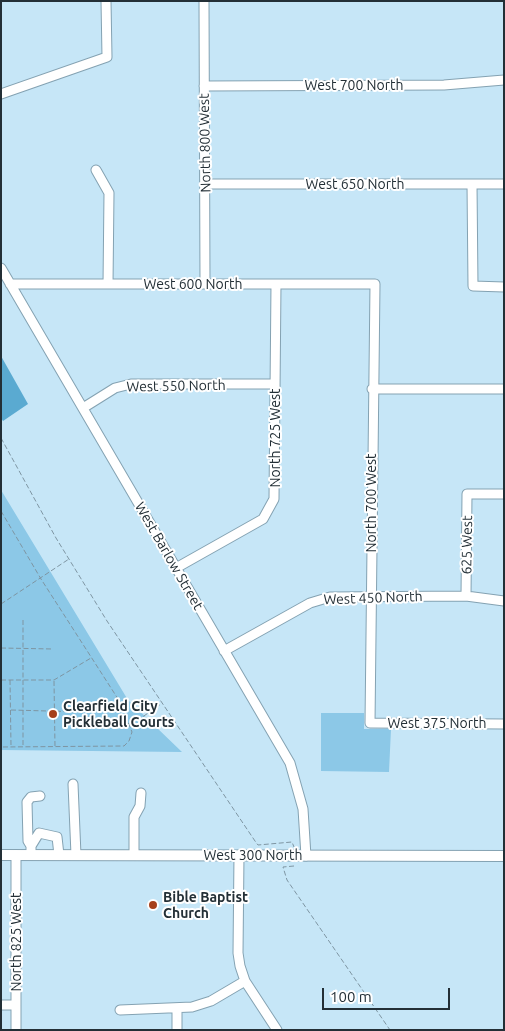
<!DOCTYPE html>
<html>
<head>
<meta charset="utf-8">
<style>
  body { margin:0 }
  #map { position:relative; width:505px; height:1031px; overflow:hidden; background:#c6e6f7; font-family:Ubuntu,sans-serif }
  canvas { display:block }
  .frame { position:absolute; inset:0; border:2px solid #232f36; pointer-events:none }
  .scale { position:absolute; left:322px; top:988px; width:128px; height:22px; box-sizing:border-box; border:2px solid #232f36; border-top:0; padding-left:6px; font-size:15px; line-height:18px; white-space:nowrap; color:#232f36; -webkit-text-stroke:4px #fff; paint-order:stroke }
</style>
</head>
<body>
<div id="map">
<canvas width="505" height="1031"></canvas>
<div class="frame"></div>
<div class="scale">100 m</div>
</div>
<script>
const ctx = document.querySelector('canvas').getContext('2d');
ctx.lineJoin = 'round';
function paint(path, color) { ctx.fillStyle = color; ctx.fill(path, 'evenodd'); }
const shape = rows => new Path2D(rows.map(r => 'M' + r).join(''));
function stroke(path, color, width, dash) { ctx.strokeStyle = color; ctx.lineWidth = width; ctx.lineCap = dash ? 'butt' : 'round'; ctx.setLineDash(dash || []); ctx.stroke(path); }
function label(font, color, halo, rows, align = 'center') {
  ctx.font = font + ' Ubuntu,sans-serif'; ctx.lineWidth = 4; ctx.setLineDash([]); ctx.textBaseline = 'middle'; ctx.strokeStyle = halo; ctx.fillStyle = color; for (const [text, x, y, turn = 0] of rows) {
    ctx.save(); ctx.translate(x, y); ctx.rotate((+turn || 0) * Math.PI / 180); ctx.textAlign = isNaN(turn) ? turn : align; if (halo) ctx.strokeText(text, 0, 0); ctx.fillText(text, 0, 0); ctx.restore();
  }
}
paint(shape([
  [1,490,128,700,182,752,1,750],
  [321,713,364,713,364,729,391,729,389,772,321,771]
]), '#8cc8e7');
paint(shape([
  [1,356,28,404,3,421,1,418]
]), '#5aaad1');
const minor = shape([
  [204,1,205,284],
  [204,86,444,85,504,80],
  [1,94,107,57,106,1],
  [96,170,109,193,108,284],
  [206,184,504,184],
  [472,184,473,286,504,287],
  [1,268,290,763,303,809,306,856],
  [10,284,375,284,370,723,504,724],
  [372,389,504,389],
  [83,408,115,388,131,384,275,384],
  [176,568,263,519,274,499,276,284],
  [466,596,467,494,504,494],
  [224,651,310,603,330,597,466,596,504,601],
  [73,784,76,855],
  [31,846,28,841,27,802,31,797,40,796],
  [31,855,31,846,39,833,57,837,59,855],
  [134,855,134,817,140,806,141,793],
  [239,855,238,953,240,966,245,981,277,1030],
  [1,1005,16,1005],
  [120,1010,192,1007,211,1001,245,981],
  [16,1030,16,855],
  [177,1030,177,1010]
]);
const major = shape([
  [1,855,504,856]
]);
stroke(minor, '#84a2b2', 11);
stroke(major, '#84a2b2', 12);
stroke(shape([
  [1,438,56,538,107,621,255,841,258,845,292,842,294,847],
  [1,511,41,579,120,702,132,732,129,741,124,746,1,747],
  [1,604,69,559],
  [23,620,23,746],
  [1,648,53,649],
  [1,680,54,680,91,658],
  [10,680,11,746],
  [54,681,55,747],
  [11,710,85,712],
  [131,725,161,704],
  [294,866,283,867,287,880,390,1030]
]), '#7e95a2', 1, [5, 2.5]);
stroke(minor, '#fff', 9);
stroke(major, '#fff', 10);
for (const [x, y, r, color] of [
  [53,714,5,"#a6401b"],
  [153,905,5,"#a6401b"]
]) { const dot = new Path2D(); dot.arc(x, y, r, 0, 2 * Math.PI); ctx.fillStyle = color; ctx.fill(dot); stroke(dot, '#fff', 2); }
label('14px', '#232f36', '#fff', [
  ["West 700 North",354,85],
  ["North 800 West",205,143,-91],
  ["West 650 North",355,184],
  ["West 600 North",193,284],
  ["West 550 North",176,386,-1],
  ["North 725 West",275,438,-90],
  ["North 700 West",371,503,-90],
  ["625 West",467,545,-89],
  ["West Barlow Street",169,556,60],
  ["West 450 North",373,598,-2],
  ["West 375 North",437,723],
  ["West 300 North",253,855],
  ["North 825 West",16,942,-90]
]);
label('bold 14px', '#232f36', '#fff', [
  ["Clearfield City",63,706],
  ["Pickleball Courts",63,722],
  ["Bible Baptist",163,897],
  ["Church",163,913]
], 'left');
</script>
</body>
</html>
